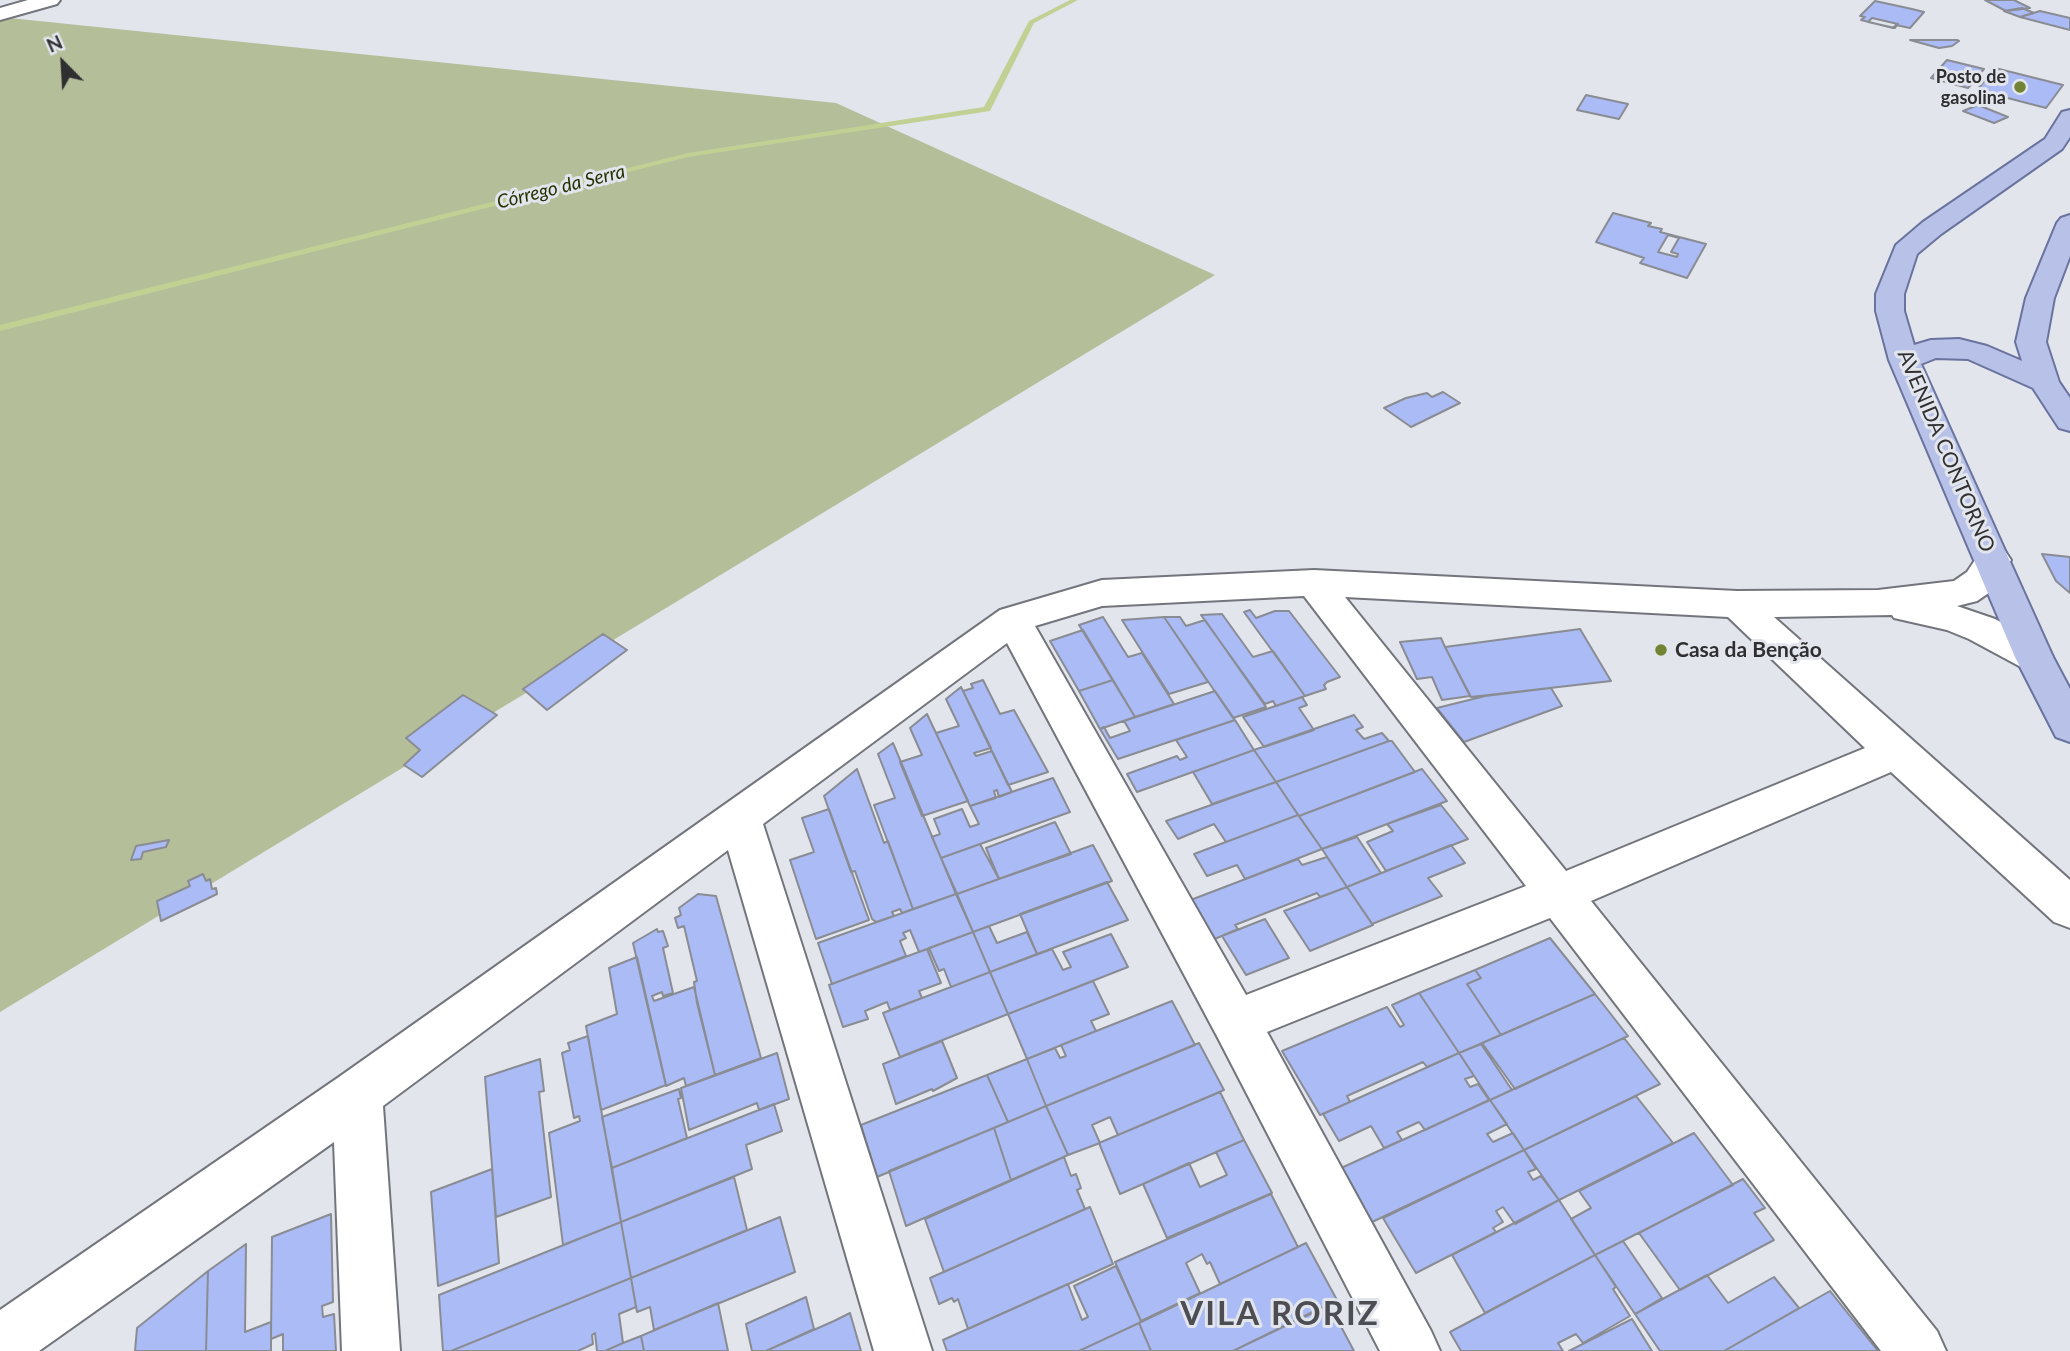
<!DOCTYPE html>
<html>
<head>
<meta charset="utf-8">
<style>
  body { margin:0 }
  #map { position:relative; width:2070px; height:1351px; overflow:hidden; background:#e2e5ec; font-family:Lato,sans-serif }
  canvas { display:block }
  .north { position:absolute; left:28px; top:28px; width:70px; height:70px; -webkit-text-stroke:5px #e2e5ec; paint-order:stroke; rotate:336deg; font-size:19px; font-weight:700; line-height:28px; text-align:center; color:#2f2f32 }
  .north::after { content:''; display:block; margin:auto; width:24px; height:32px; background:#2f2f32; clip-path:polygon(50% 0,100% 100%,50% 72%,0 100%) }
</style>
</head>
<body>
<div id="map">
<canvas width="2070" height="1351"></canvas>
<div class="north">N</div>
</div>
<script>
const ctx = document.querySelector('canvas').getContext('2d');
ctx.lineJoin = 'round';
function paint(path, color) { ctx.fillStyle = color; ctx.fill(path, 'evenodd'); }
const shape = rows => new Path2D(rows.map(r => 'M' + r).join(''));
function stroke(path, color, width, dash) { ctx.strokeStyle = color; ctx.lineWidth = width; ctx.lineCap = dash ? 'butt' : 'round'; ctx.setLineDash(dash || []); ctx.stroke(path); }
function label(font, color, halo, rows, align = 'center') {
  ctx.font = font + ' Lato,sans-serif'; ctx.lineWidth = 6; ctx.setLineDash([]); ctx.textBaseline = 'middle'; ctx.strokeStyle = halo; ctx.fillStyle = color; for (const [text, x, y, turn = 0] of rows) {
    ctx.save(); ctx.translate(x, y); ctx.rotate((+turn || 0) * Math.PI / 180); ctx.textAlign = isNaN(turn) ? turn : align; if (halo) ctx.strokeText(text, 0, 0); ctx.fillText(text, 0, 0); ctx.restore();
  }
}
paint(shape([
  [0,17,836,103,1215,275,0,1012]
]), '#b4be99');
paint(shape([
  [1070,0,1078,0,1034,23,990,111,688,157,0,331,0,325,688,153,984,107,1029,21,1070,0]
]), '#c0d193');
const building = shape([
  [1985,0,2014,0,2030,8,2006,11,1985,0],
  [1875,1,1912,9,1924,12,1910,28,1896,25,1893,28,1861,20,1865,17,1860,16,1875,1],
  [2022,8,2034,13,2020,17,2004,11,2022,8],
  [2040,11,2070,18,2070,30,2020,17,2040,11],
  [1872,18,1898,24,1895,28,1868,22,1872,18],
  [1910,40,1957,40,1959,41,1952,46,1939,48,1910,40],
  [1947,60,1984,69,1968,88,1931,78,1947,60],
  [1995,68,2063,85,2046,108,1977,90,1995,68],
  [1586,95,1628,104,1619,119,1577,110,1586,95],
  [1978,105,2008,117,1994,123,1963,111,1978,105],
  [1613,213,1651,223,1648,226,1662,229,1660,232,1706,244,1687,278,1640,263,1644,258,1596,242,1613,213],
  [1668,235,1679,238,1671,252,1678,254,1677,257,1658,252,1668,235],
  [1443,392,1460,403,1411,427,1384,408,1406,398,1427,393,1432,397,1443,392],
  [2042,554,2070,557,2070,593,2056,581,2042,554],
  [1250,610,1256,618,1275,611,1289,611,1340,677,1327,682,1324,685,1326,689,1305,696,1244,612,1250,610],
  [1222,614,1253,657,1273,651,1305,696,1276,706,1273,701,1265,704,1201,615,1222,614],
  [1103,617,1128,657,1142,653,1174,704,1135,717,1079,625,1103,617],
  [1164,617,1208,682,1169,694,1122,620,1164,617],
  [1164,617,1180,617,1186,626,1205,620,1266,707,1233,718,1164,617],
  [1580,629,1611,681,1471,697,1445,647,1580,629],
  [1083,630,1113,680,1079,691,1050,641,1083,630],
  [603,634,627,650,547,710,523,689,603,634],
  [1441,638,1445,647,1470,696,1442,700,1432,677,1417,679,1400,642,1441,638],
  [983,680,1000,714,1014,710,1048,772,1008,785,963,691,973,688,971,684,983,680],
  [1113,680,1135,717,1100,729,1079,691,1113,680],
  [961,687,991,748,974,753,976,756,992,751,1012,792,999,797,997,790,994,791,996,798,970,806,936,733,959,726,946,699,961,687],
  [1551,688,1562,706,1464,742,1437,708,1485,696,1551,688],
  [1215,691,1235,720,1118,759,1100,729,1104,727,1110,738,1130,731,1124,721,1215,691],
  [463,695,497,715,422,777,404,765,420,750,406,738,463,695],
  [1302,697,1307,705,1299,708,1314,730,1264,747,1243,717,1302,697],
  [927,714,968,801,922,816,900,762,922,755,910,728,927,714],
  [1354,715,1363,727,1356,730,1364,739,1382,733,1389,741,1276,782,1254,750,1354,715],
  [1235,720,1254,750,1137,792,1127,774,1177,756,1180,760,1187,757,1176,740,1235,720],
  [1389,741,1392,741,1415,772,1299,816,1276,782,1389,741],
  [893,743,956,894,913,909,874,805,895,798,878,754,893,743],
  [1254,750,1276,782,1212,804,1193,772,1254,750],
  [857,769,884,843,888,841,913,909,902,913,900,909,892,912,894,916,876,922,872,919,855,871,851,872,824,796,857,769],
  [1422,769,1447,801,1322,849,1299,816,1422,769],
  [1053,778,1070,812,941,858,932,837,940,834,934,819,962,809,970,827,979,824,970,806,1053,778],
  [1276,782,1298,815,1226,842,1214,824,1178,839,1166,821,1276,782],
  [1441,805,1468,839,1386,871,1367,842,1393,831,1387,824,1441,805],
  [829,809,869,920,816,939,790,860,814,852,802,818,829,809],
  [1298,815,1322,849,1245,879,1237,865,1207,876,1194,854,1298,815],
  [1055,822,1071,854,999,879,986,848,1055,822],
  [1357,837,1381,873,1347,887,1322,849,1357,837],
  [169,840,166,847,143,852,141,859,131,860,136,846,169,840],
  [980,844,999,879,957,894,941,858,980,844],
  [1093,845,1112,881,973,932,957,894,1093,845],
  [1451,845,1465,863,1428,878,1442,896,1372,924,1347,887,1451,845],
  [1327,857,1347,887,1320,897,1317,893,1235,925,1238,929,1210,941,1188,901,1298,859,1302,865,1327,857],
  [203,874,206,881,210,879,212,889,216,888,217,894,161,921,157,901,190,886,188,881,203,874],
  [1107,882,1128,920,1037,954,1020,914,1107,882],
  [1347,887,1373,925,1310,951,1284,911,1347,887],
  [698,894,716,896,761,1058,715,1075,697,1003,694,982,697,981,684,926,678,928,675,918,681,915,679,908,698,894],
  [956,894,973,932,919,952,910,930,903,933,906,938,900,941,906,956,832,984,818,943,956,894],
  [1265,919,1289,958,1246,975,1222,936,1265,919],
  [989,926,997,943,1027,932,1037,954,990,972,973,932,989,926],
  [657,929,658,932,663,931,668,946,663,948,673,993,663,996,662,992,652,996,654,1001,694,987,715,1075,686,1086,684,1078,666,1086,633,943,657,929],
  [973,932,990,972,951,987,944,969,939,971,929,948,973,932],
  [1111,934,1128,967,1008,1014,990,972,1052,949,1063,970,1071,967,1063,952,1111,934],
  [1550,938,1595,994,1501,1035,1467,984,1481,978,1475,970,1550,938],
  [927,949,941,983,919,991,922,998,890,1010,887,1002,865,1011,868,1019,843,1027,829,985,927,949],
  [637,957,666,1085,601,1110,586,1026,617,1014,609,968,637,957],
  [1475,970,1481,978,1467,984,1501,1035,1459,1053,1419,993,1475,970],
  [990,972,1008,1014,900,1057,883,1013,990,972],
  [1093,981,1109,1014,1091,1021,1096,1031,1027,1059,1008,1014,1093,981],
  [1419,993,1459,1053,1427,1067,1423,1062,1347,1096,1350,1102,1320,1115,1282,1051,1387,1007,1400,1027,1404,1025,1392,1005,1419,993],
  [1595,994,1628,1036,1515,1089,1482,1043,1595,994],
  [1172,1001,1195,1045,1046,1106,1027,1059,1055,1048,1060,1058,1066,1056,1061,1045,1172,1001],
  [588,1036,621,1222,563,1245,549,1133,580,1121,579,1116,574,1118,562,1053,570,1050,568,1043,588,1036],
  [1624,1038,1660,1084,1524,1150,1490,1100,1624,1038],
  [942,1041,957,1078,933,1091,932,1089,896,1104,883,1064,942,1041],
  [1199,1043,1224,1090,1118,1135,1110,1117,1092,1125,1100,1143,1068,1155,1046,1106,1199,1043],
  [1481,1044,1512,1090,1490,1100,1459,1053,1481,1044],
  [777,1053,789,1099,759,1110,757,1103,689,1130,681,1088,777,1053],
  [1459,1053,1474,1076,1465,1079,1470,1087,1478,1084,1489,1100,1425,1130,1419,1122,1397,1132,1402,1140,1384,1148,1371,1126,1339,1141,1323,1114,1459,1053],
  [540,1059,544,1091,539,1092,551,1197,496,1217,485,1077,540,1059],
  [1027,1059,1046,1106,1008,1122,987,1075,1027,1059],
  [987,1075,1008,1122,877,1177,861,1125,987,1075],
  [679,1089,681,1098,678,1099,687,1138,612,1168,602,1117,679,1089],
  [1220,1092,1244,1140,1120,1194,1099,1143,1220,1092],
  [1636,1096,1673,1143,1559,1200,1524,1150,1636,1096],
  [1490,1100,1507,1124,1487,1134,1493,1142,1513,1133,1524,1150,1370,1223,1339,1169,1490,1100],
  [774,1104,782,1131,746,1145,752,1169,621,1222,612,1168,774,1104],
  [1046,1106,1068,1155,1011,1180,994,1128,1046,1106],
  [994,1128,1011,1180,906,1226,889,1171,994,1128],
  [1694,1133,1733,1185,1595,1255,1571,1219,1591,1208,1579,1191,1694,1133],
  [1244,1140,1272,1193,1167,1238,1143,1184,1189,1163,1200,1187,1227,1175,1216,1152,1244,1140],
  [1524,1150,1536,1169,1528,1172,1533,1180,1541,1176,1559,1200,1515,1224,1503,1207,1496,1211,1503,1222,1493,1228,1496,1232,1416,1273,1383,1218,1524,1150],
  [1064,1157,1071,1176,1076,1174,1081,1188,1077,1190,1085,1209,944,1272,925,1219,1064,1157],
  [492,1169,499,1263,438,1286,431,1192,492,1169],
  [734,1177,747,1230,631,1278,621,1222,734,1177],
  [1743,1179,1765,1208,1754,1213,1774,1240,1680,1290,1639,1233,1743,1179],
  [1271,1194,1298,1247,1220,1284,1210,1262,1207,1264,1202,1254,1186,1263,1200,1293,1141,1321,1115,1262,1271,1194],
  [1559,1200,1595,1255,1485,1313,1452,1255,1559,1200],
  [1090,1207,1113,1264,968,1329,958,1299,954,1302,952,1298,939,1304,930,1278,1090,1207],
  [331,1214,333,1302,322,1306,323,1317,334,1314,336,1351,283,1351,283,1334,271,1339,272,1237,331,1214],
  [780,1217,795,1272,654,1330,650,1307,637,1312,631,1278,780,1217],
  [621,1222,631,1278,451,1351,443,1351,439,1295,621,1222],
  [1623,1241,1662,1298,1635,1314,1595,1255,1623,1241],
  [1306,1243,1337,1300,1233,1351,1151,1351,1139,1323,1306,1243],
  [246,1244,245,1332,271,1322,271,1351,206,1351,208,1271,246,1244],
  [1595,1255,1616,1287,1613,1289,1630,1316,1583,1343,1576,1334,1558,1343,1563,1351,1461,1351,1450,1332,1595,1255],
  [1116,1266,1141,1321,1139,1323,1079,1351,947,1351,943,1340,1068,1284,1082,1320,1088,1317,1074,1286,1116,1266],
  [208,1271,206,1351,135,1351,137,1328,208,1271],
  [1707,1275,1728,1303,1774,1277,1799,1308,1724,1351,1660,1351,1635,1314,1707,1275],
  [631,1278,636,1307,619,1314,623,1343,605,1351,597,1351,595,1333,592,1335,593,1344,578,1351,451,1351,631,1278],
  [1830,1291,1878,1351,1724,1351,1807,1304,1830,1291],
  [806,1297,814,1329,766,1351,752,1351,746,1324,806,1297],
  [718,1303,728,1351,644,1351,641,1336,718,1303],
  [1329,1304,1354,1351,1233,1351,1325,1307,1329,1304],
  [850,1313,861,1351,766,1351,834,1321,850,1313],
  [1632,1319,1652,1351,1569,1351,1632,1319],
  [1139,1323,1151,1351,1079,1351,1139,1323],
  [641,1336,644,1351,605,1351,623,1343,641,1336]
]);
paint(building, '#abbbf5');
stroke(building, '#8a8c93', 2);
const minor = shape([
  [28,0,60,0,57,4,0,20,0,8,28,0],
  [1993,548,2005,551,2011,560,1993,590,1977,601,1957,606,1995,619,2047,647,2053,657,2047,667,2034,671,2021,667,1969,639,1947,630,1894,618,1892,615,1774,617,2070,880,2070,928,2054,922,1891,772,1591,901,1937,1331,1946,1351,1881,1351,1550,918,1267,1032,1431,1331,1440,1351,1380,1351,1218,1038,1007,643,763,824,932,1351,874,1351,728,850,383,1106,400,1351,342,1351,334,1142,39,1351,0,1351,0,1310,339,1077,1000,610,1102,580,1314,570,1737,591,1878,590,1954,581,1967,572,1981,551,1993,548],
  [1304,596,1526,886,1246,995,1035,626,1102,606,1304,596],
  [1345,597,1728,617,1865,748,1566,871,1345,597]
]);
const major = shape([
  [2070,110,2070,137,2062,149,1941,234,1917,254,1904,294,1904,311,1914,345,1931,340,1959,339,1987,346,2022,361,2016,342,2026,298,2057,223,2061,218,2070,215,2070,256,2054,298,2046,342,2059,382,2070,398,2070,431,2059,428,2033,388,1968,359,1936,358,1921,364,2053,657,2070,689,2070,742,2056,737,2015,657,1889,360,1876,311,1876,294,1896,245,1923,222,2045,139,2062,112,2070,110]
]);
stroke(minor, '#73757c', 4);
stroke(major, '#69739d', 4);
paint(minor, '#fff');
paint(major, '#b8c1e7');
for (const [x, y, r, color] of [
  [2020,87,7,"#728433"],
  [1661,650,7,"#728433"]
]) { const dot = new Path2D(); dot.arc(x, y, r, 0, 2 * Math.PI); ctx.fillStyle = color; ctx.fill(dot); stroke(dot, '#e2e5ec', 2.5); }
label('bold 18px', '#2f2f32', '#e2e5ec', [
  ["Posto de",2006,77],
  ["gasolina",2006,98]
], 'right');
label('italic 19px', '#273000', '#e2e5ec', [
  ["Córrego da Serra",561,187,-14]
]);
label('21px', '#2f2f32', '#e2e5ec', [
  ["AVENIDA CONTORNO",1946,451,67]
]);
label('bold 21px', '#2f2f32', '#e2e5ec', [
  ["Casa da Benção",1675,650]
], 'left');
ctx.letterSpacing = '2px';
label('bold 33px', '#4c4e54', '#e2e5ec', [
  ["VILA RORIZ",1280,1314]
]);
ctx.letterSpacing = '0px';
</script>
</body>
</html>
